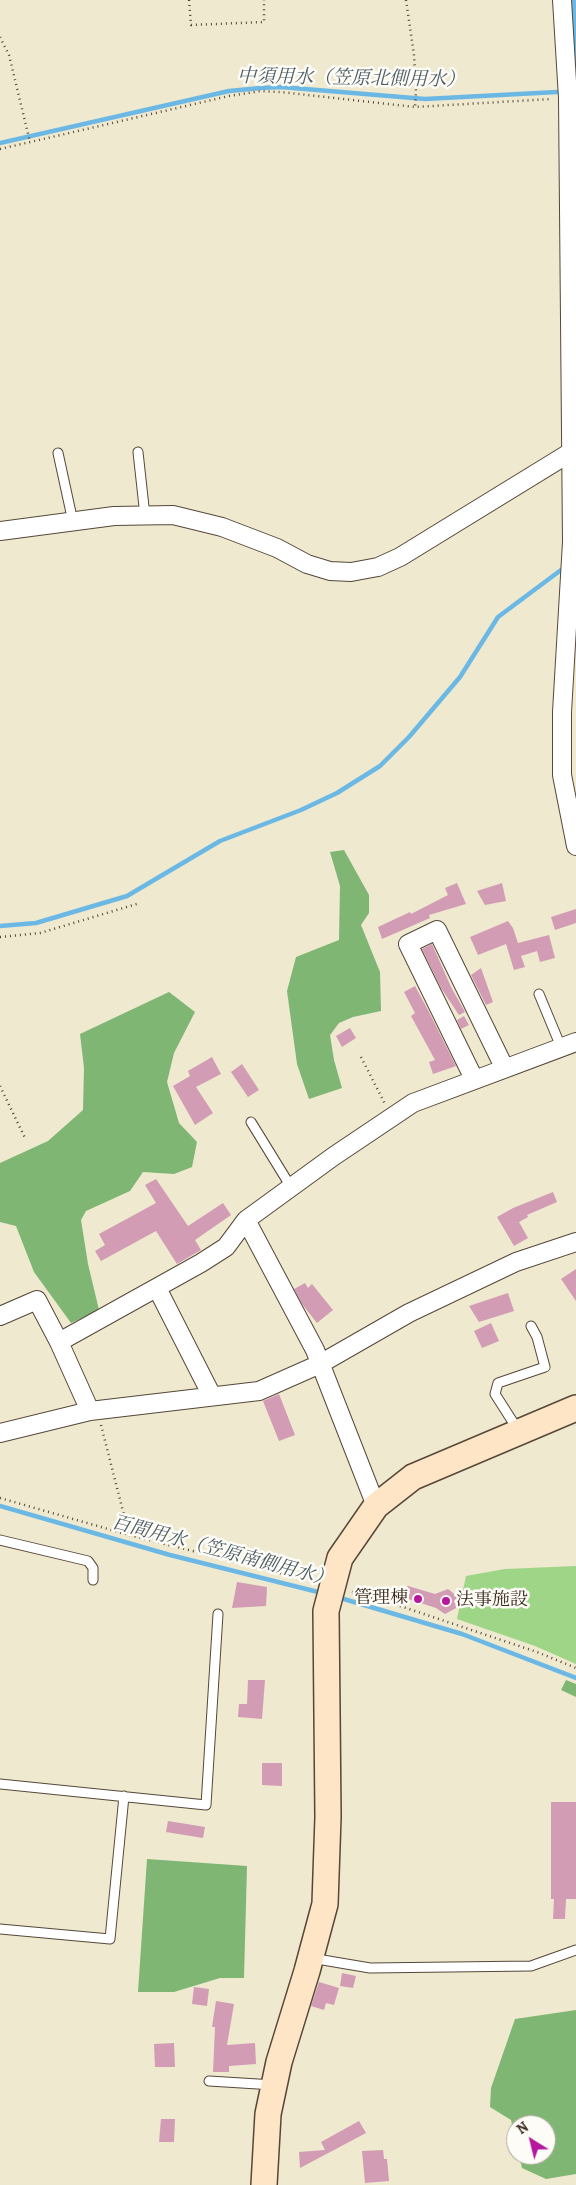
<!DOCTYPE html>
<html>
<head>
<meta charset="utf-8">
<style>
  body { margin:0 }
  #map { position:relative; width:576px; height:2185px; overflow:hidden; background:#eee9cf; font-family:Alegreya,serif }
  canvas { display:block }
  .north { position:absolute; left:506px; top:2115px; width:50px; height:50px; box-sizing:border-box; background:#fdfcf7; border:1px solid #afa8a0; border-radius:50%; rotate:324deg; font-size:14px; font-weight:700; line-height:20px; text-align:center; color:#3b2a1e }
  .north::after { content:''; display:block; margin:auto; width:18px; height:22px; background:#b5179e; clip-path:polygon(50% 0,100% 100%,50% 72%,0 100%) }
</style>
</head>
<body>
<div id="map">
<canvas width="576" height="2185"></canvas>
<div class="north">N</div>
</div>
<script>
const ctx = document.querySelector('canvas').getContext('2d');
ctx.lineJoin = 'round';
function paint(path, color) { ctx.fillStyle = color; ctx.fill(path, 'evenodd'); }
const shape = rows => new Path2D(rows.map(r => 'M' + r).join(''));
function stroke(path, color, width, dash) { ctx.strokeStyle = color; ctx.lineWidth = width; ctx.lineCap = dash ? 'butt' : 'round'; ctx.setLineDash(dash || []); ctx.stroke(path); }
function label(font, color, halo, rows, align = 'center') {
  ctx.font = font + ' Alegreya,"Noto Serif JP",serif'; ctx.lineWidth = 5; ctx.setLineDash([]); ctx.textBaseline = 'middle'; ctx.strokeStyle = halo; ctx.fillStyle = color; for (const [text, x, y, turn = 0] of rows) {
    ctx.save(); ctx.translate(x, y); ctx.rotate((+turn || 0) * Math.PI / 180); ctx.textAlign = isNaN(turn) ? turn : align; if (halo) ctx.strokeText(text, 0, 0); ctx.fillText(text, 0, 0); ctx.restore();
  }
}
paint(shape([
  [576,1566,576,1664,535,1646,457,1619,466,1576,505,1569]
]), '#9fd586');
paint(shape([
  [344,850,369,895,369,913,361,925,380,972,381,1011,353,1017,339,1023,330,1035,334,1060,342,1088,309,1099,297,1064,287,991,296,957,339,940,340,886,330,852],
  [169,992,195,1012,174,1053,167,1082,179,1123,197,1142,192,1167,174,1174,143,1172,130,1191,86,1211,81,1220,88,1264,99,1310,71,1323,34,1272,16,1226,0,1222,0,1163,48,1141,83,1110,84,1068,80,1034],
  [566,1680,576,1684,576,1697,561,1690],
  [147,1859,247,1866,244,1978,220,1978,174,1992,138,1992],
  [576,2010,576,2174,546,2179,522,2168,519,2155,546,2155,546,2125,516,2125,516,2141,511,2120,490,2107,491,2088,515,2019]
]), '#7fb673');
stroke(shape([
  [574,0,576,65],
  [0,143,229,91,261,88,281,87,425,99,557,92],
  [0,926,36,923,127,896,220,841,301,810,337,793,380,766,409,737,460,677,498,617,565,567],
  [0,1506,170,1555,322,1593],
  [337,1597,462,1634,576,1678]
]), '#6cb8e5', 4.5);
paint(shape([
  [457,883,466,904,429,915,430,918,382,939,378,927,410,912,411,914,448,895,445,888],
  [502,883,506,901,485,905,477,891],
  [576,909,576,923,555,930,551,917],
  [508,921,513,928,518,943,549,935,555,958,540,962,537,951,521,956,525,967,514,970,506,944,478,955,470,937],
  [432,944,451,987,465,1012,459,1015,441,988,422,949],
  [481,968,493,1002,486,1005,471,975],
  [415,986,428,1010,456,1066,433,1074,429,1062,435,1060,411,1016,415,1013,404,992],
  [464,1016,469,1025,461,1029,457,1020],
  [350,1028,356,1038,342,1047,336,1036],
  [212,1057,221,1074,196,1087,213,1113,195,1125,173,1086,190,1076,188,1071],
  [242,1064,259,1090,248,1097,231,1072],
  [156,1179,188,1226,223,1203,231,1215,195,1240,201,1250,177,1264,156,1231,101,1261,95,1251,105,1245,99,1234,156,1203,145,1185],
  [553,1192,557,1202,527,1215,528,1217,519,1222,528,1238,514,1246,497,1217,513,1208],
  [576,1269,576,1301,561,1279],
  [305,1283,308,1288,312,1284,333,1310,317,1323,302,1304,294,1289],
  [508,1293,514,1311,479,1322,469,1306],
  [491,1323,499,1341,482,1348,474,1331],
  [279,1394,295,1435,279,1441,263,1401],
  [237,1582,267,1587,266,1606,232,1608],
  [408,1586,435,1594,448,1589,457,1596,456,1608,445,1614,436,1608,393,1594],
  [248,1680,265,1680,262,1719,238,1717,239,1704,247,1704],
  [262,1763,282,1763,282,1786,262,1785],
  [551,1802,576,1802,576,1899,566,1899,565,1919,553,1919,554,1899,551,1899],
  [168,1821,205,1827,203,1838,166,1832],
  [342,1973,356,1976,353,1988,340,1986],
  [319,1982,339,1988,334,2005,326,2003,324,2010,311,2006],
  [194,1987,209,1989,207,2006,192,2004],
  [216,2001,234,2004,227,2045,255,2043,256,2064,229,2066,229,2072,213,2072,215,2027,212,2027],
  [174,2043,175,2067,155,2067,154,2044],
  [161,2119,175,2119,174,2142,159,2142],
  [359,2121,366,2133,300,2168,299,2152,325,2150,321,2142],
  [383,2150,384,2159,387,2159,389,2181,365,2183,362,2151]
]), '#d39cb5');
const lane = shape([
  [138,452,145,516],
  [58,453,73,522],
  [539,994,561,1047],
  [251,1122,291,1187],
  [518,1430,495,1394,498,1383,545,1367,537,1337,531,1326],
  [0,1540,88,1561,93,1568,93,1580],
  [0,1784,206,1805,218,1614],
  [0,1929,110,1939,124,1796],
  [311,1958,370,1968,531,1966,576,1950],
  [209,2081,274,2085]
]);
const street = shape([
  [562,0,568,98,572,542,562,712,562,775,576,846],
  [0,531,114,516,173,515,222,527,277,548,307,564,330,571,351,572,378,567,400,557,571,452],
  [474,1079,408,944,437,930,504,1067],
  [157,1288,212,1396],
  [0,1316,37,1300,59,1342,90,1411],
  [59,1342,201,1263,226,1247,246,1220],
  [0,1433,90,1411,259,1391,320,1364,409,1313,516,1262,576,1242],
  [376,1506,315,1350,246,1220,334,1156,413,1103,576,1042]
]);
const secondary = shape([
  [264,2185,268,2114,279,2062,307,1971,325,1904,328,1817,326,1611,340,1558,376,1506,413,1477,576,1408]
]);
stroke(lane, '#564739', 11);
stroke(street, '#564739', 20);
stroke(secondary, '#564739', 28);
stroke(shape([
  [189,0,191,25,264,22,264,0],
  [406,0,414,55,416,91,415,107],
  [0,37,9,55,30,142],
  [0,149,229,96,261,91,281,92,415,107,551,99],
  [0,937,40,933,140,903],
  [361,1057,385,1104],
  [0,1086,25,1138],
  [101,1425,129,1535],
  [0,1498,129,1535,312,1581],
  [352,1592,397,1605,537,1652,576,1668]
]), '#564739', 2.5, [1, 4]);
stroke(lane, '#fff', 9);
stroke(street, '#fff', 18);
stroke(secondary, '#fde5c5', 25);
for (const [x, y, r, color] of [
  [418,1599,5,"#b5179e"],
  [446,1601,5,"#b5179e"]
]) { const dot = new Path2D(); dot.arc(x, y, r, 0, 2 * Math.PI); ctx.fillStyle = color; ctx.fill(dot); stroke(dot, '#fdfcf7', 2); }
label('18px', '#3b2a1e', '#fdfcf7', [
  ["管理棟",408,1599],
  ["法事施設",456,1601,"left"]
], 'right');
label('italic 19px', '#4c5c64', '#fdfcf7', [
  ["中須用水（笠原北側用水）",351,79,1],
  ["百間用水（笠原南側用水）",222,1552,15]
]);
</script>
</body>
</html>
